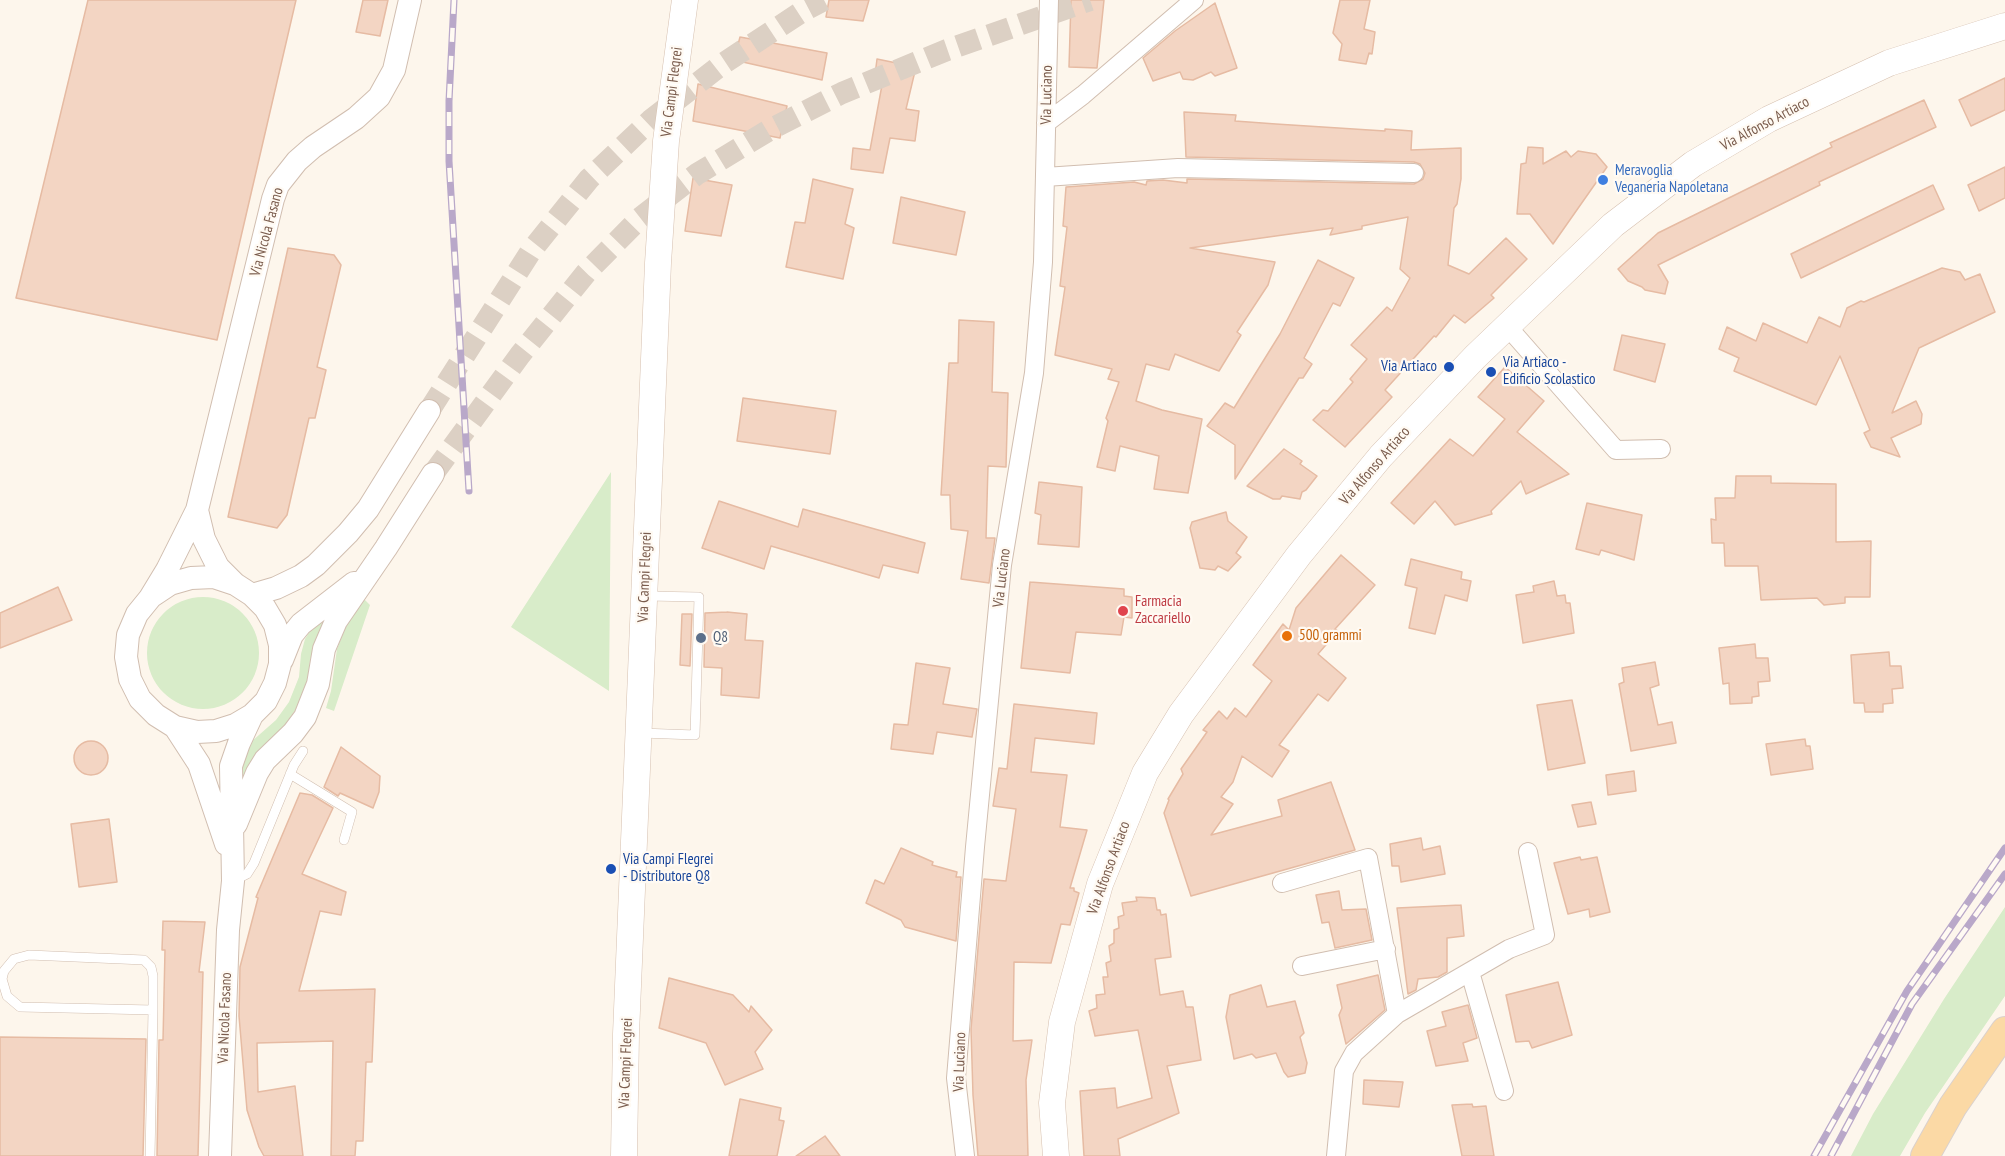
<!DOCTYPE html>
<html>
<head>
<meta charset="utf-8">
<style>
  body { margin:0 }
  canvas { display:block; background:#fdf6ec }
</style>
</head>
<body>
<canvas width="2005" height="1156"></canvas>
<script>
const ctx = document.querySelector('canvas').getContext('2d');
ctx.lineJoin = 'round';
function paint(path, color) { ctx.fillStyle = color; ctx.fill(path, 'evenodd'); }
const shape = rows => new Path2D(rows.map(r => 'M' + r).join(''));
function stroke(path, color, width, dash) { ctx.strokeStyle = color; ctx.lineWidth = width; ctx.lineCap = dash ? 'butt' : 'round'; ctx.setLineDash(dash || []); ctx.stroke(path); }
function label(font, color, halo, rows, align = 'center') {
  ctx.font = font + ' "PT Sans Narrow",sans-serif'; ctx.lineWidth = 4.5; ctx.setLineDash([]); ctx.textBaseline = 'middle'; ctx.strokeStyle = halo; ctx.fillStyle = color; for (const [text, x, y, turn = 0] of rows) {
    ctx.save(); ctx.translate(x, y); ctx.rotate((+turn || 0) * Math.PI / 180); ctx.textAlign = isNaN(turn) ? turn : align; if (halo) ctx.strokeText(text, 0, 0); ctx.fillText(text, 0, 0); ctx.restore();
  }
}
paint(shape([
  [611,472,609,691,511,627],
  '147 653a56 56 0 1 1 112 0a56 56 0 1 1-112 0Z',
  [364,599,370,605,334,711,326,708,331,691,337,649,346,626],
  [324,619,310,660,308,681,296,709,283,728,257,752,242,781,242,768,251,742,276,720,289,702,299,677,301,654,305,639,310,631],
  [2005,907,2005,996,1925,1113,1900,1156,1851,1156,1873,1114,1944,999]
]), '#d8ecc9');
const building = shape([
  [88,0,296,0,217,340,16,298,88,0],
  [363,0,388,0,380,36,356,32,363,0],
  [829,0,869,0,863,21,826,17,829,0],
  [1071,0,1104,0,1097,68,1069,67,1071,0],
  [1340,0,1370,0,1364,29,1375,32,1372,54,1369,53,1366,64,1339,60,1342,44,1333,33,1340,0],
  [1215,3,1237,68,1215,76,1211,72,1193,80,1183,79,1180,72,1153,81,1143,58,1175,31,1215,3],
  [740,37,827,53,822,80,734,60,740,37],
  [877,59,916,67,906,109,919,111,915,141,890,138,883,173,851,169,853,148,870,150,882,85,874,83,877,59],
  [2005,78,2005,110,1971,126,1959,100,2005,78],
  [698,84,787,106,780,138,693,121,698,84],
  [1924,100,1936,127,1819,182,1820,185,1658,265,1668,282,1665,294,1645,290,1642,287,1628,281,1618,269,1658,233,1832,147,1830,143,1924,100],
  [1184,112,1236,115,1235,121,1276,124,1385,131,1385,129,1412,131,1411,150,1461,148,1461,179,1457,204,1454,208,1448,265,1469,274,1506,238,1527,259,1491,295,1494,298,1465,323,1454,315,1436,337,1434,336,1385,390,1392,397,1345,447,1313,420,1323,410,1328,411,1353,382,1350,379,1367,359,1351,345,1387,307,1392,311,1410,278,1400,269,1408,217,1362,226,1362,229,1330,235,1333,228,1190,248,1275,262,1268,285,1237,332,1241,335,1219,371,1175,354,1169,370,1146,364,1136,401,1162,410,1202,419,1188,493,1154,489,1159,456,1120,446,1115,471,1097,467,1108,421,1106,418,1119,382,1108,379,1112,369,1055,355,1065,287,1060,286,1067,227,1063,226,1066,187,1134,182,1146,185,1147,181,1163,180,1187,183,1187,179,1414,184,1423,179,1425,173,1420,164,1414,162,1186,157,1184,112],
  [1528,147,1543,148,1543,164,1566,151,1571,157,1578,151,1596,154,1607,167,1553,244,1530,214,1517,214,1521,164,1526,163,1528,147],
  [2005,167,2005,198,1979,211,1968,185,2005,167],
  [693,178,732,185,721,236,685,231,693,178],
  [813,179,853,189,845,224,854,228,843,279,786,267,795,222,805,223,813,179],
  [1933,185,1944,209,1801,278,1791,254,1933,185],
  [901,197,965,212,956,255,893,243,901,197],
  [288,248,334,255,341,265,317,367,326,370,315,418,309,418,287,515,277,528,228,517,288,248],
  [1318,260,1354,278,1340,306,1333,303,1304,358,1312,364,1303,378,1299,378,1235,479,1235,445,1207,426,1225,403,1234,408,1280,334,1318,260],
  [1942,268,1960,272,1965,280,1980,274,1995,312,1919,348,1892,413,1916,401,1922,414,1921,424,1891,438,1900,457,1871,447,1864,433,1870,430,1840,356,1816,405,1734,371,1739,358,1719,349,1727,327,1756,341,1763,323,1807,343,1819,317,1840,327,1847,308,1861,301,1864,302,1942,268],
  [959,320,994,322,992,392,1008,393,1006,467,988,466,986,538,995,538,989,583,961,579,968,531,951,529,950,495,941,495,949,363,958,363,959,320],
  [1622,335,1665,344,1655,382,1614,370,1622,335],
  [1505,367,1544,401,1517,432,1569,474,1526,494,1521,481,1491,511,1492,514,1455,525,1435,501,1414,524,1391,503,1450,439,1473,456,1505,419,1478,397,1505,367],
  [743,398,836,411,830,454,737,441,743,398],
  [1284,449,1302,461,1300,464,1317,476,1306,490,1302,492,1300,499,1282,496,1280,499,1273,499,1247,486,1284,449],
  [1736,476,1771,476,1771,483,1836,484,1836,542,1871,541,1870,597,1845,597,1845,603,1824,605,1817,598,1761,600,1758,566,1725,566,1724,543,1712,543,1711,519,1716,520,1715,498,1735,498,1736,476],
  [1039,482,1082,487,1079,547,1038,544,1041,515,1035,513,1039,482],
  [719,501,798,527,803,509,925,543,918,573,883,565,879,578,771,546,764,569,702,548,719,501],
  [1587,503,1642,515,1634,560,1601,550,1599,555,1576,549,1587,503],
  [1226,512,1228,521,1247,537,1236,553,1241,557,1228,571,1218,566,1215,570,1200,568,1190,528,1192,522,1226,512],
  [1341,555,1375,585,1335,629,1338,631,1318,654,1346,678,1328,701,1318,694,1279,745,1289,751,1272,777,1242,756,1233,782,1221,797,1233,804,1211,835,1282,816,1278,800,1331,782,1355,850,1191,896,1164,813,1169,800,1168,799,1183,774,1181,769,1207,732,1203,730,1219,711,1227,719,1235,708,1246,717,1272,681,1253,665,1283,624,1289,630,1296,608,1341,555],
  [1411,559,1462,572,1461,579,1471,581,1467,601,1445,595,1435,634,1409,628,1417,588,1405,585,1411,559],
  [1554,581,1557,596,1565,595,1566,603,1570,603,1574,633,1523,643,1516,595,1534,592,1533,586,1554,581],
  [1030,582,1124,589,1124,596,1132,597,1132,618,1124,617,1121,635,1076,632,1070,673,1021,668,1030,582],
  [58,587,72,620,0,648,0,613,58,587],
  [727,612,747,614,745,640,763,641,759,698,721,695,722,668,704,667,705,613,727,612],
  [682,614,692,614,690,666,680,665,682,614],
  [1755,644,1756,658,1768,658,1770,681,1758,682,1759,696,1752,697,1752,703,1730,704,1729,683,1723,684,1719,648,1755,644],
  [1889,652,1890,666,1901,666,1903,688,1892,689,1893,703,1883,704,1883,712,1865,712,1864,703,1854,703,1851,655,1889,652],
  [1655,662,1659,685,1650,688,1658,725,1672,722,1676,743,1631,751,1619,684,1624,682,1622,668,1655,662],
  [916,663,950,668,943,704,977,709,972,737,937,732,933,754,891,749,894,724,908,725,916,663],
  [1572,700,1585,763,1548,770,1537,705,1572,700],
  [1014,704,1097,713,1094,744,1035,738,1031,772,1067,775,1060,827,1087,830,1070,888,1074,888,1074,891,1079,893,1070,925,1061,924,1051,963,1014,962,1013,1041,1032,1040,1026,1080,1028,1156,978,1156,973,1095,971,1029,984,879,1006,881,1016,809,993,806,999,768,1007,769,1014,704],
  [1805,739,1806,746,1810,746,1813,769,1771,775,1766,744,1805,739],
  '74 758a17 17 0 1 1 34 0a17 17 0 1 1-34 0Z',
  [341,747,380,776,379,792,373,808,340,793,338,796,324,787,341,747],
  [1634,771,1636,791,1608,795,1606,775,1634,771],
  [300,793,312,795,333,808,302,874,346,892,341,915,320,911,299,991,375,989,372,1062,366,1062,363,1141,356,1141,355,1156,331,1156,333,1041,257,1043,258,1092,295,1086,303,1156,264,1156,259,1147,247,1110,239,1016,240,967,258,898,256,897,300,793],
  [1591,802,1596,824,1578,827,1572,805,1591,802],
  [109,819,117,882,79,887,71,824,109,819],
  [1421,838,1423,850,1440,846,1445,874,1401,882,1399,866,1392,866,1390,844,1421,838],
  [901,848,933,862,932,865,957,872,956,877,961,877,956,941,905,927,901,920,866,903,875,880,884,884,901,848],
  [1580,857,1581,860,1597,857,1610,912,1590,917,1589,909,1568,914,1554,863,1580,857],
  [1339,891,1342,910,1366,909,1372,940,1335,948,1329,922,1322,923,1316,895,1339,891],
  [1136,897,1155,898,1157,910,1160,910,1161,915,1166,914,1171,957,1155,959,1160,995,1183,991,1186,1007,1193,1007,1201,1060,1167,1066,1179,1113,1118,1139,1120,1156,1084,1156,1080,1091,1115,1088,1117,1108,1152,1098,1138,1030,1095,1036,1089,1011,1097,1008,1096,995,1105,994,1103,977,1108,977,1106,963,1111,961,1109,946,1114,943,1114,930,1119,928,1118,917,1124,915,1122,903,1137,901,1136,897],
  [1461,905,1464,936,1447,938,1447,972,1438,977,1418,979,1416,990,1408,994,1397,908,1461,905],
  [163,921,205,922,199,972,203,972,198,1156,157,1156,159,1040,163,1040,165,950,162,950,163,921],
  [1378,975,1385,1010,1346,1044,1339,1015,1342,1008,1337,985,1378,975],
  [669,978,733,995,749,1012,751,1006,772,1030,755,1052,763,1069,725,1085,706,1043,659,1028,669,978],
  [1558,982,1572,1035,1532,1048,1529,1041,1516,1042,1506,995,1558,982],
  [1261,985,1267,1007,1295,1001,1304,1033,1300,1037,1307,1063,1305,1073,1288,1077,1284,1072,1276,1053,1256,1058,1252,1054,1234,1059,1226,1017,1230,995,1261,985],
  [1468,1005,1477,1038,1463,1043,1468,1061,1436,1066,1427,1031,1446,1026,1442,1012,1468,1005],
  [0,1037,146,1039,143,1156,0,1156,0,1037],
  [1364,1080,1403,1082,1399,1107,1363,1104,1364,1080],
  [740,1099,781,1108,779,1120,784,1121,777,1156,729,1156,740,1099],
  [1472,1104,1473,1107,1486,1106,1494,1156,1462,1156,1452,1105,1472,1104],
  [825,1136,840,1156,796,1156,825,1136]
]);
paint(building, '#f3d5c3');
stroke(building, '#e6bba3', 1.5);
stroke(shape([
  [429,411,531,251,589,179,651,120,721,65,803,11,824,0],
  [433,474,520,355,586,273,640,218,697,174,771,129,842,93,947,50,1090,0]
]), '#dcd0c4', 22, [22, 11]);
const service = shape([
  [641,733,695,735,699,597,647,596],
  [290,774,352,812,344,840],
  [233,881,247,874,254,863,294,765,303,751],
  [29,955,144,960,151,967,153,976,153,1010,20,1007,7,996,2,979,4,971,14,959,29,955],
  [150,1156,153,1010]
]);
const minor = shape([
  [1046,123,1083,95,1194,0],
  [1045,177,1178,168,1414,173],
  [1507,326,1616,450,1661,449],
  [1282,883,1368,858,1397,1014],
  [1302,966,1386,949],
  [1470,972,1504,1091],
  [965,1156,956,1078,975,847,1002,565,1034,373,1043,262,1049,0],
  [1336,1156,1344,1071,1354,1053,1397,1014,1509,949,1545,935,1528,852]
]);
const tertiary = shape([
  [197,510,204,539,218,567,235,584,252,595,265,608,275,625,280,645,280,664,275,683,266,701,252,715,235,725,216,731,197,732,175,727,156,715,140,699,130,679,126,657,128,635,137,614,150,598,167,570,197,510,273,199,278,185,297,161,313,147,356,118,379,97,394,70,410,0],
  [252,595,276,588,301,576,316,565,348,533,368,509,429,411],
  [152,596,170,584,191,578,214,577,235,584],
  [282,660,292,635,301,624,354,583],
  [175,727,199,764,226,844],
  [236,824,257,773,265,760,293,733,305,717,318,684,324,649,336,621,386,548,433,474],
  [220,1156,228,930,233,881,231,766,239,743,252,715]
]);
const secondary = shape([
  [624,1156,626,1034,658,263,666,141,685,0],
  [1056,1156,1052,1103,1062,1022,1100,884,1145,773,1181,714,1299,555,1381,456,1475,357,1613,225,1693,164,1769,119,1889,63,2005,26]
]);
const primary = shape([
  [1925,1156,1953,1106,2005,1031]
]);
stroke(service, '#d1beb0', 10);
stroke(minor, '#d1beb0', 20);
stroke(tertiary, '#d1beb0', 24);
stroke(secondary, '#d6c0b0', 27);
stroke(primary, '#dad1cd', 30);
stroke(service, '#fff', 9);
stroke(minor, '#fff', 18);
stroke(tertiary, '#fff', 22);
stroke(secondary, '#fff', 26);
stroke(primary, '#fbd9a5', 28);
const rail = shape([
  [454,0,449,101,449,161,469,491],
  [1814,1156,1907,991,2005,848],
  [1831,1156,1912,1004,2005,874]
]);
stroke(rail, '#b9a8c9', 7);
stroke(rail, '#fffaf3', 4.5, [14]);
for (const [x, y, r, color] of [
  [1603,180,6,"#3f7fe0"],
  [1449,367,6,"#1a4fb4"],
  [1491,372,6,"#1a4fb4"],
  [1123,611,6,"#e0444e"],
  [1287,636,6,"#e8710a"],
  [701,638,6,"#5c6f8a"],
  [611,869,6,"#1a4fb4"]
]) { const dot = new Path2D(); dot.arc(x, y, r, 0, 2 * Math.PI); ctx.fillStyle = color; ctx.fill(dot); stroke(dot, '#fffaf3', 2); }
label('15px', '#7a5c4d', '#fffaf3', [
  ["Via Campi Flegrei",672,92,-83],
  ["Via Luciano",1047,95,-89],
  ["Via Alfonso Artiaco",1765,124,-28],
  ["Via Nicola Fasano",267,232,-75],
  ["Via Alfonso Artiaco",1375,466,-49],
  ["Via Campi Flegrei",645,577,-88],
  ["Via Luciano",1002,578,-83],
  ["Via Alfonso Artiaco",1109,868,-70],
  ["Via Nicola Fasano",225,1018,-88],
  ["Via Luciano",960,1062,-88],
  ["Via Campi Flegrei",626,1063,-88]
]);
label('15px', '#366cbe', '#fffaf3', [
  ["Meravoglia",1615,171],
  ["Veganeria Napoletana",1615,188]
], 'left');
label('15px', '#164399', '#fffaf3', [
  ["Via Artiaco -",1503,363],
  ["Edificio Scolastico",1503,380],
  ["Via Artiaco",1437,367,"right"],
  ["Via Campi Flegrei",623,860],
  ["- Distributore Q8",623,877]
], 'left');
label('15px', '#be3a42', '#fffaf3', [
  ["Farmacia",1135,602],
  ["Zaccariello",1135,619]
], 'left');
label('15px', '#c56008', '#fffaf3', [
  ["500 grammi",1299,636]
], 'left');
label('15px', '#4e5e75', '#fffaf3', [
  ["Q8",713,638]
], 'left');
</script>
</body>
</html>
